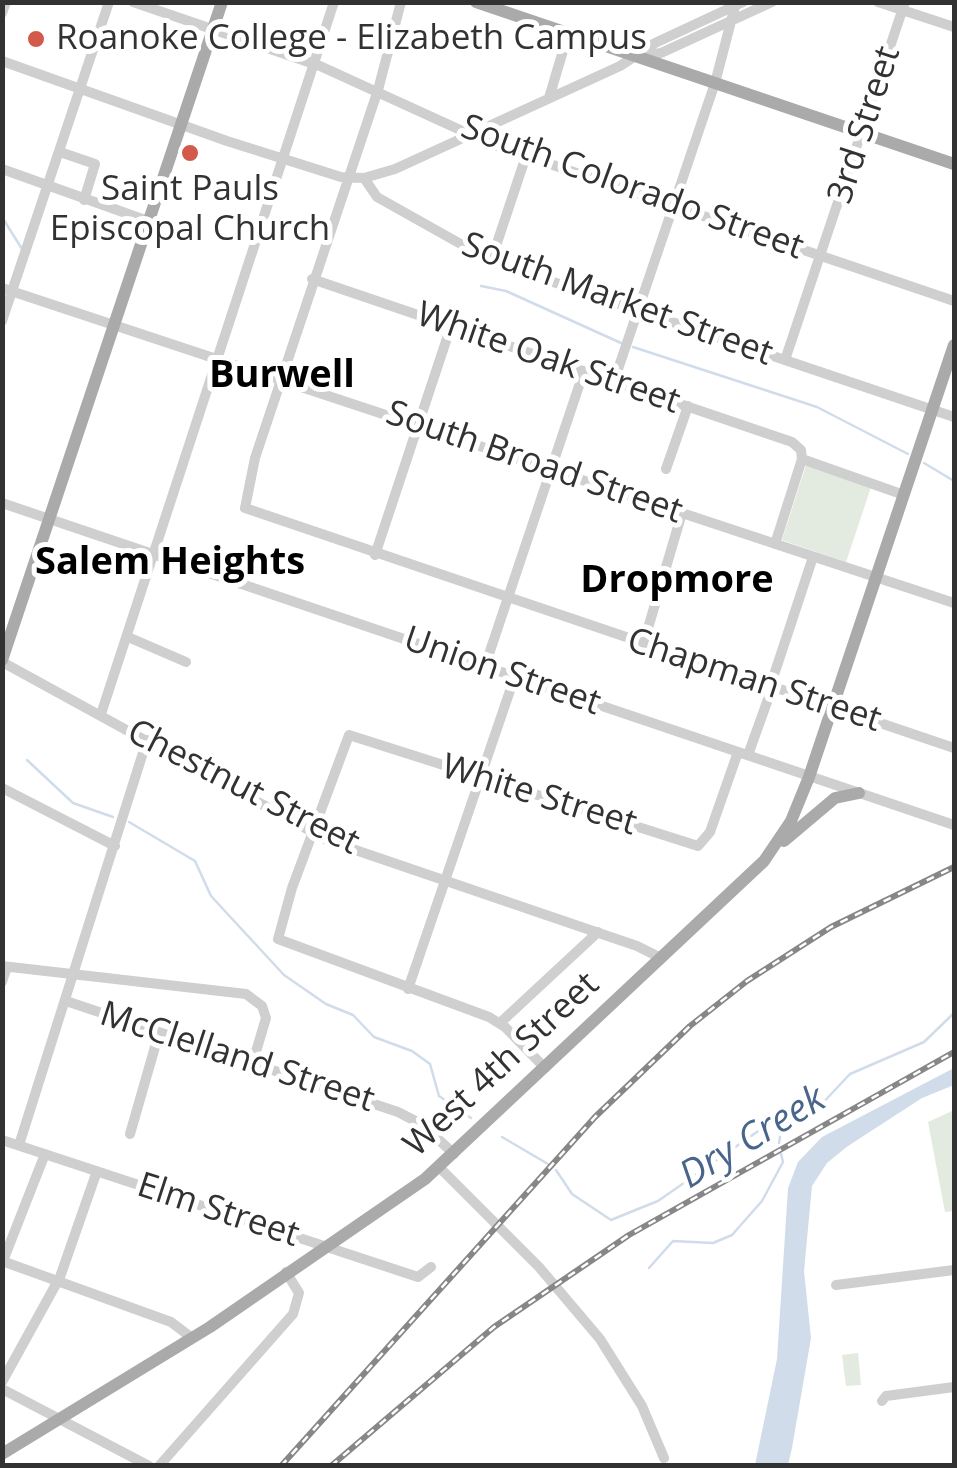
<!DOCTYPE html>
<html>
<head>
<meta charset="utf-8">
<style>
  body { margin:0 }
  #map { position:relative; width:957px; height:1468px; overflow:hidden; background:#fff; font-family:"Open Sans",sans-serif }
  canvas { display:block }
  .frame { position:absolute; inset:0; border:5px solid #323232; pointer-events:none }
</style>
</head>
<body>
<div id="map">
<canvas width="957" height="1468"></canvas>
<div class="frame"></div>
</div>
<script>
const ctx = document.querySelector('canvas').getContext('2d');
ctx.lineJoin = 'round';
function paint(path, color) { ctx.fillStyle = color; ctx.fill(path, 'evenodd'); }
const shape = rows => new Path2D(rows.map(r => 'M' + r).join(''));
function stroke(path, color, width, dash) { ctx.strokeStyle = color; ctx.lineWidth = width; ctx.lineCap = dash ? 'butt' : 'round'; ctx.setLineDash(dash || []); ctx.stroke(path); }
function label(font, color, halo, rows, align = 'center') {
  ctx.font = font + ' "Open Sans",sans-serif'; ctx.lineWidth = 10; ctx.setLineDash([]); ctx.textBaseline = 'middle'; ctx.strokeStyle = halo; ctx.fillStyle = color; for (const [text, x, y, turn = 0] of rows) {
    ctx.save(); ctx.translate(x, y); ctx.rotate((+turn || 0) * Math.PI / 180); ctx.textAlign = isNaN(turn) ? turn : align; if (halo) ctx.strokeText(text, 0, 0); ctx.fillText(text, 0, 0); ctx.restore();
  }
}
paint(shape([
  [806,465,871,487,846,562,782,540],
  [954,1110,954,1211,945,1212,928,1122],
  [858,1353,861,1385,846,1386,842,1355]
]), '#e3eadf');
paint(shape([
  [954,1068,954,1085,922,1098,848,1146,827,1163,812,1186,804,1271,811,1338,792,1448,788,1465,755,1465,777,1359,788,1188,798,1162,822,1137]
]), '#d1dcea');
stroke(shape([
  [2,217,22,249],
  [481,286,506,291,621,343],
  [633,347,817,407,908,454],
  [924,463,954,481],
  [27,760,73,803,113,817],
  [129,822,195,861,211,896,284,975,326,1004,353,1015,374,1037,412,1051,430,1064,439,1096,471,1118],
  [502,1137,548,1164],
  [779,1143,782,1124],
  [556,1170,572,1194,611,1220,638,1209,658,1201,764,1127,817,1109,850,1074,924,1042,954,1013],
  [649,1268,673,1241,713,1243,732,1235,762,1201,783,1162,781,1154]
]), '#d1dcea', 2.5);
stroke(shape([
  [133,2,320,66,491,144,954,301],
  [401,2,378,90,255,458,245,508,954,748],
  [878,2,954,27],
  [2,13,6,2],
  [643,56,661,53,772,2],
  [2,61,227,141,341,177,364,178,395,169,620,66,655,43,743,2],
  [549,98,568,34],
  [60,152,95,164,84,200],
  [2,169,148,221],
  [364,178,377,197,491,261,954,417],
  [491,261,526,156],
  [312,279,792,442,801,450,802,459,775,544],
  [2,288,954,603],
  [2,321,109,2],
  [785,360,905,2],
  [614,381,715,83,735,6],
  [802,459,904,495],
  [666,469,688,406],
  [2,503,954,825],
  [375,555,451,326],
  [128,637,186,662],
  [643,645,682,513],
  [2,662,329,841,637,946,661,958],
  [485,666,584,371],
  [770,687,813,557],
  [101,714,334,2],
  [748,755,772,688],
  [2,788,115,846],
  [2,966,246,994,262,1006,266,1018,252,1065],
  [2,982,7,967],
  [408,989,515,676],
  [66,1001,398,1112,423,1125,454,1154],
  [500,1023,598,932],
  [545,1068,505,1027,489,1017,278,939,292,888,349,735,698,846,710,832,738,752],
  [130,1134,159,1033],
  [2,1140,418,1277,431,1267],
  [19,1145,147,740],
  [439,1167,539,1267,600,1339,642,1406,664,1458],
  [2,1261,171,1322,192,1338],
  [3,1261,45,1154],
  [836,1285,954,1270],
  [2,1382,60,1277,97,1171],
  [2,1389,149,1466],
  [882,1401,886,1396,954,1387],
  [159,1466,293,1314,299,1293,286,1272]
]), '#cfcfcf', 10);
stroke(shape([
  [476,2,954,164],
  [2,660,222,2],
  [784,841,835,798,859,793],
  [2,1454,210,1327,425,1179,764,861,791,821,809,777,954,345]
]), '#aaa', 12);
const rail = shape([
  [281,1466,595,1117,690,1026,747,981,831,927,954,867],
  [331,1466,494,1327,629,1235,954,1052]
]);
stroke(rail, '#878787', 6);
stroke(rail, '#fff', 2.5, [8]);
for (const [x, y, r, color] of [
  [36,39,10,"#d3594a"],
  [190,153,10,"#d3594a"]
]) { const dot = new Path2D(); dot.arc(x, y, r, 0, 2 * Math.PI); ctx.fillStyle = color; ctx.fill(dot); stroke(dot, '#fff', 4); }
label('35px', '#323232', '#fff', [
  ["Roanoke College - Elizabeth Campus",56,39],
  ["Saint Pauls",190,190,"center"],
  ["Episcopal Church",190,230,"center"]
], 'left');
label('35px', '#323232', '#fff', [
  ["3rd Street",865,125,-72],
  ["South Colorado Street",632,188,20],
  ["South Market Street",617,300,20],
  ["White Oak Street",548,359,19],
  ["South Broad Street",534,463,19],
  ["Union Street",502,672,19],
  ["Chapman Street",754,681,18],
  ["Chestnut Street",243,788,27],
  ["White Street",539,796,17],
  ["McClelland Street",237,1058,18],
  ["West 4th Street",502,1065,-43],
  ["Elm Street",218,1211,18]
]);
label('bold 38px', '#000', '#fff', [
  ["Burwell",282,376],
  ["Salem Heights",170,563],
  ["Dropmore",677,581]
]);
label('italic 38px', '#48658c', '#fff', [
  ["Dry Creek",753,1138,-31]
]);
</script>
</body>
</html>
